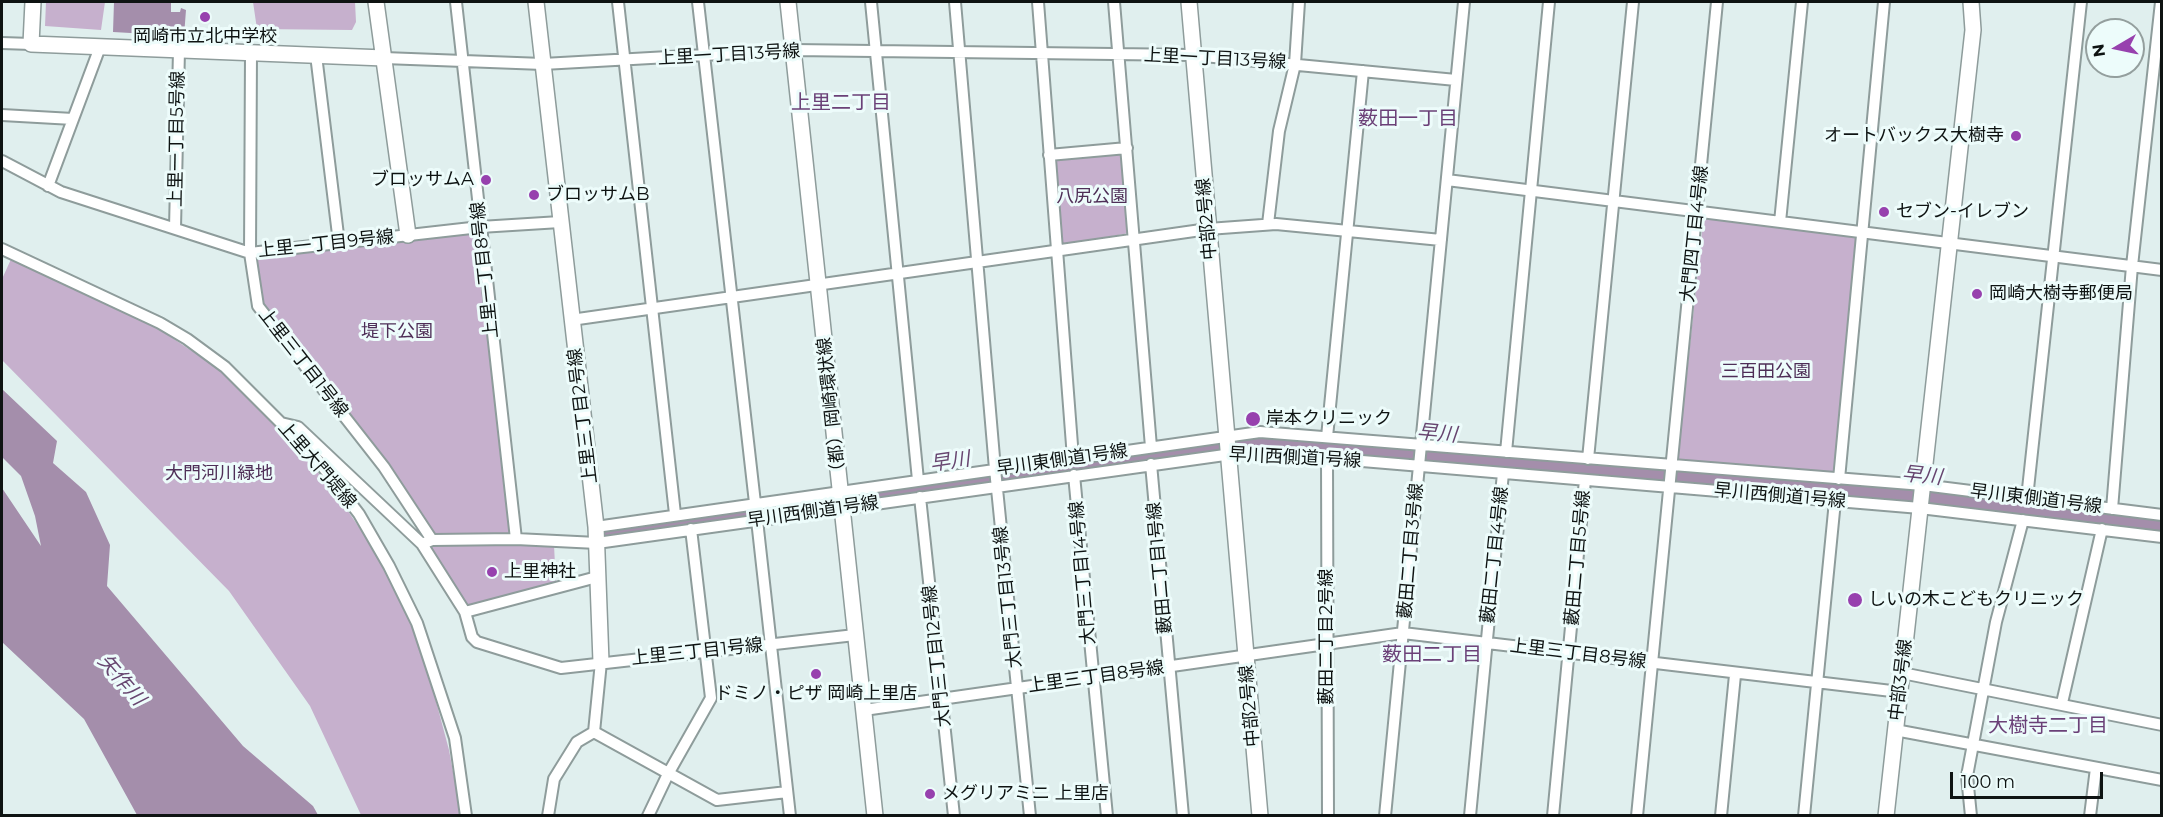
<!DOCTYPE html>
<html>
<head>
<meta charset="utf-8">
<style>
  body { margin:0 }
  #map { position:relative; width:2163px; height:817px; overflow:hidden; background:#e0efee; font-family:Montserrat,sans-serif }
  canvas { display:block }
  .frame { position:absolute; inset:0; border:3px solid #0e1312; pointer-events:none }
  .north { position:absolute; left:2085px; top:18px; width:60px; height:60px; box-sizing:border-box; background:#edfcfb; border:2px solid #949f9e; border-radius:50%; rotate:261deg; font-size:16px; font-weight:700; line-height:24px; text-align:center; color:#0e1312 }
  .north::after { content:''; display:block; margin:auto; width:21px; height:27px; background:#9741ae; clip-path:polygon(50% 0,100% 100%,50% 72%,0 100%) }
  .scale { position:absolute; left:1950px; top:772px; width:153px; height:27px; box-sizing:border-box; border:3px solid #0e1312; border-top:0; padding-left:8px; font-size:18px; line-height:21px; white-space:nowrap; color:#0e1312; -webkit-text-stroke:4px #edfcfb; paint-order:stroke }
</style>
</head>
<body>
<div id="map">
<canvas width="2163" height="817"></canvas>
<div class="frame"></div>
<div class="north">N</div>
<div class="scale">100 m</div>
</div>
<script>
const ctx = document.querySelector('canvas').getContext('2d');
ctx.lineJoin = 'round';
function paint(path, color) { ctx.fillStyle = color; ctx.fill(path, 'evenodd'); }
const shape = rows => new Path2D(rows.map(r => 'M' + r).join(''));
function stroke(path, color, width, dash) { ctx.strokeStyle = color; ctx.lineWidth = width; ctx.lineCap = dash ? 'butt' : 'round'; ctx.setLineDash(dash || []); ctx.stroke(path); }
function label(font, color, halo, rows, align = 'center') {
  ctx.font = font + ' Montserrat,"Noto Sans JP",sans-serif'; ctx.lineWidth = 6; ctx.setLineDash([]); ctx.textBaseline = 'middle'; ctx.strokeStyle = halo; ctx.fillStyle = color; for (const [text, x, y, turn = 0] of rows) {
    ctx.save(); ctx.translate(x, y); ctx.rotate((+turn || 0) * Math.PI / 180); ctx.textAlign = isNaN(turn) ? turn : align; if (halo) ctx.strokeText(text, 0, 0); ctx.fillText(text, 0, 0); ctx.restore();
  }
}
paint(shape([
  [46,2,105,2,101,30,45,26],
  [253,2,355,2,356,22,352,30,257,29],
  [1119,151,1122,155,1129,233,1063,245,1055,162,1058,157],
  [1706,218,1853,236,1857,240,1834,470,1831,474,1680,462,1678,458,1703,222],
  [474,233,477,236,510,530,508,534,436,536,262,304,254,261,257,257],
  [12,257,153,325,220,370,267,414,335,492,369,542,399,596,425,660,449,750,461,815,361,815,310,706,229,591,2,360,2,279],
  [508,543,554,545,556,585,472,607,465,603,429,548,433,545]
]), '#c6b0cd');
paint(shape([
  [114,2,171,2,171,12,180,12,181,8,186,10,184,36,113,32],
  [2,389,57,441,53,463,86,492,110,545,107,586,243,746,313,806,318,815,137,815,84,719,2,642,2,488,41,546,35,516,21,476,2,457]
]), '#a48eab');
stroke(shape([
  [605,533,1240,443,1273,443,1933,499,2162,530]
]), '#a48eab', 18);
const street = shape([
  [456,2,516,539],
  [618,2,675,514],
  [698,2,755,503],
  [871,2,918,480],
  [955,2,995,469,1030,816],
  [1038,2,1073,458],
  [1114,2,1151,447],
  [2,43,31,44],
  [251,53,250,253,258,306,384,467,432,540],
  [316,55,339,243],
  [384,58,543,64,794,50,1193,55,1456,80],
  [2,115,73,119],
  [1049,155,1127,148],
  [2,161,61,192,250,253,480,227,560,222],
  [1447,180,2162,270],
  [48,186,100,47],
  [1780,222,1802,2],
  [1268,224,1279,131,1295,64,1299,2],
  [175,228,179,50],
  [2,249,160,323,187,339,225,367,316,458,359,514,389,566,417,623,455,738,466,816],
  [571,320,1208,229,1276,224,1441,240],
  [281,423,298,427,422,544,465,612,472,637,477,642,561,668,855,635],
  [1327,437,1363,71],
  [1506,452,1549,2],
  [1327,458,1328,816],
  [1588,459,1633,2],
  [1151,464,1183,816],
  [1074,475,1107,816],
  [1839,479,1884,2],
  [920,497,954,816],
  [2027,498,2081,2],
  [2112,509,2132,266,2161,2],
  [757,520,790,816],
  [596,527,1260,432,1923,485,2162,515],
  [422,544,432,540,516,539,597,543,1239,453,1279,454,1920,508,2162,537],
  [465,612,597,577],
  [1902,673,2162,725],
  [2062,703,2102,529],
  [864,710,1403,633,1900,692],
  [1895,730,2162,780],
  [594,732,717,800,787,792],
  [594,732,601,662],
  [548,816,554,779,577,742,594,732],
  [648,816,668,774,711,698,691,529],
  [1385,816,1464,2],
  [1470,816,1503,473],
  [1553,816,1585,480],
  [1637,816,1717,2],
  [1721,816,1735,675],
  [1804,816,1835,501],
  [1971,816,1967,776,1996,622,2023,520],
  [2090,816,2096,768]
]);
const secondary = shape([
  [33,2,31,44,384,58],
  [376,2,408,235],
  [536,2,596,527,601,662],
  [788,2,875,816],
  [1189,2,1260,816],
  [1886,816,1973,30,1971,2]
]);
stroke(street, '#8e9c9b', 14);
stroke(secondary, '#8e9c9b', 18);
stroke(street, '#fff', 10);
stroke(secondary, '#fff', 15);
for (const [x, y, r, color] of [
  [205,17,6,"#9741ae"],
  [2016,136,6,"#9741ae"],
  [486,180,6,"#9741ae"],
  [534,195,6,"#9741ae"],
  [1884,212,6,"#9741ae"],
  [1977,294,6,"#9741ae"],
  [1253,419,8,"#9741ae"],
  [492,572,6,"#9741ae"],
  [1855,600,8,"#9741ae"],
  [816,674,6,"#9741ae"],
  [930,794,6,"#9741ae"]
]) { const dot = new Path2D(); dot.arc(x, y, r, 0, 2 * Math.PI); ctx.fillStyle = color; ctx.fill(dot); stroke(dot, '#edfcfb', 2); }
label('18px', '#0e1312', '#edfcfb', [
  ["岡崎市立北中学校",205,37,"center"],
  ["オートバックス大樹寺",2004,136,"right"],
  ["ブロッサムA",474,180,"right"],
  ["ブロッサムB",546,195],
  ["セブン-イレブン",1896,212],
  ["岡崎大樹寺郵便局",1989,294],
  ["岸本クリニック",1266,419],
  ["上里神社",504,572],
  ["しいの木こどもクリニック",1868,600],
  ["ドミノ・ピザ 岡崎上里店",816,694,"center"],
  ["メグリアミニ 上里店",942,794]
], 'left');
label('18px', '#0e1312', '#edfcfb', [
  ["上里一丁目13号線",729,55,-3],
  ["上里一丁目13号線",1215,59,3],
  ["上里一丁目5号線",177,139,-89],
  ["中部2号線",1207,219,-95],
  ["大門四丁目4号線",1695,234,-84],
  ["上里一丁目9号線",326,244,-6],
  ["上里一丁目8号線",485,270,-96],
  ["上里三丁目1号線",303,363,52],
  ["（都）岡崎環状線",832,409,-96],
  ["上里三丁目2号線",583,416,-97],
  ["早川西側道1号線",1295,458,3],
  ["早川東側道1号線",1062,460,-8],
  ["上里大門堤線",317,465,49],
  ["早川西側道1号線",1780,496,5],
  ["早川東側道1号線",2036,499,7],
  ["早川西側道1号線",813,512,-8],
  ["藪田二丁目3号線",1411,551,-85],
  ["藪田二丁目4号線",1495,555,-84],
  ["藪田二丁目5号線",1578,558,-85],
  ["藪田二丁目1号線",1160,568,-95],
  ["大門三丁目14号線",1083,573,-95],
  ["大門三丁目13号線",1008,597,-96],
  ["藪田二丁目2号線",1327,637,-90],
  ["上里三丁目1号線",697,652,-6],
  ["上里三丁目8号線",1578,654,7],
  ["大門三丁目12号線",937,656,-96],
  ["上里三丁目8号線",1096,677,-8],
  ["中部3号線",1901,680,-83],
  ["中部2号線",1250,706,-95]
]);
label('18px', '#4e2e57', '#edfcfb', [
  ["八尻公園",1092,197],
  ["堤下公園",397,332],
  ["三百田公園",1766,372],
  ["大門河川緑地",219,474]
]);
label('20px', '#6b4178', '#edfcfb', [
  ["上里二丁目",841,103],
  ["薮田一丁目",1408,119],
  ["薮田二丁目",1432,655],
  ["大樹寺二丁目",2048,726]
]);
label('italic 20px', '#674670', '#edfcfb', [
  ["早川",1437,434,5],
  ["早川",950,462,-8],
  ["早川",1922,476,6],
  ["矢作川",121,680,49]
]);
</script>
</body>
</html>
